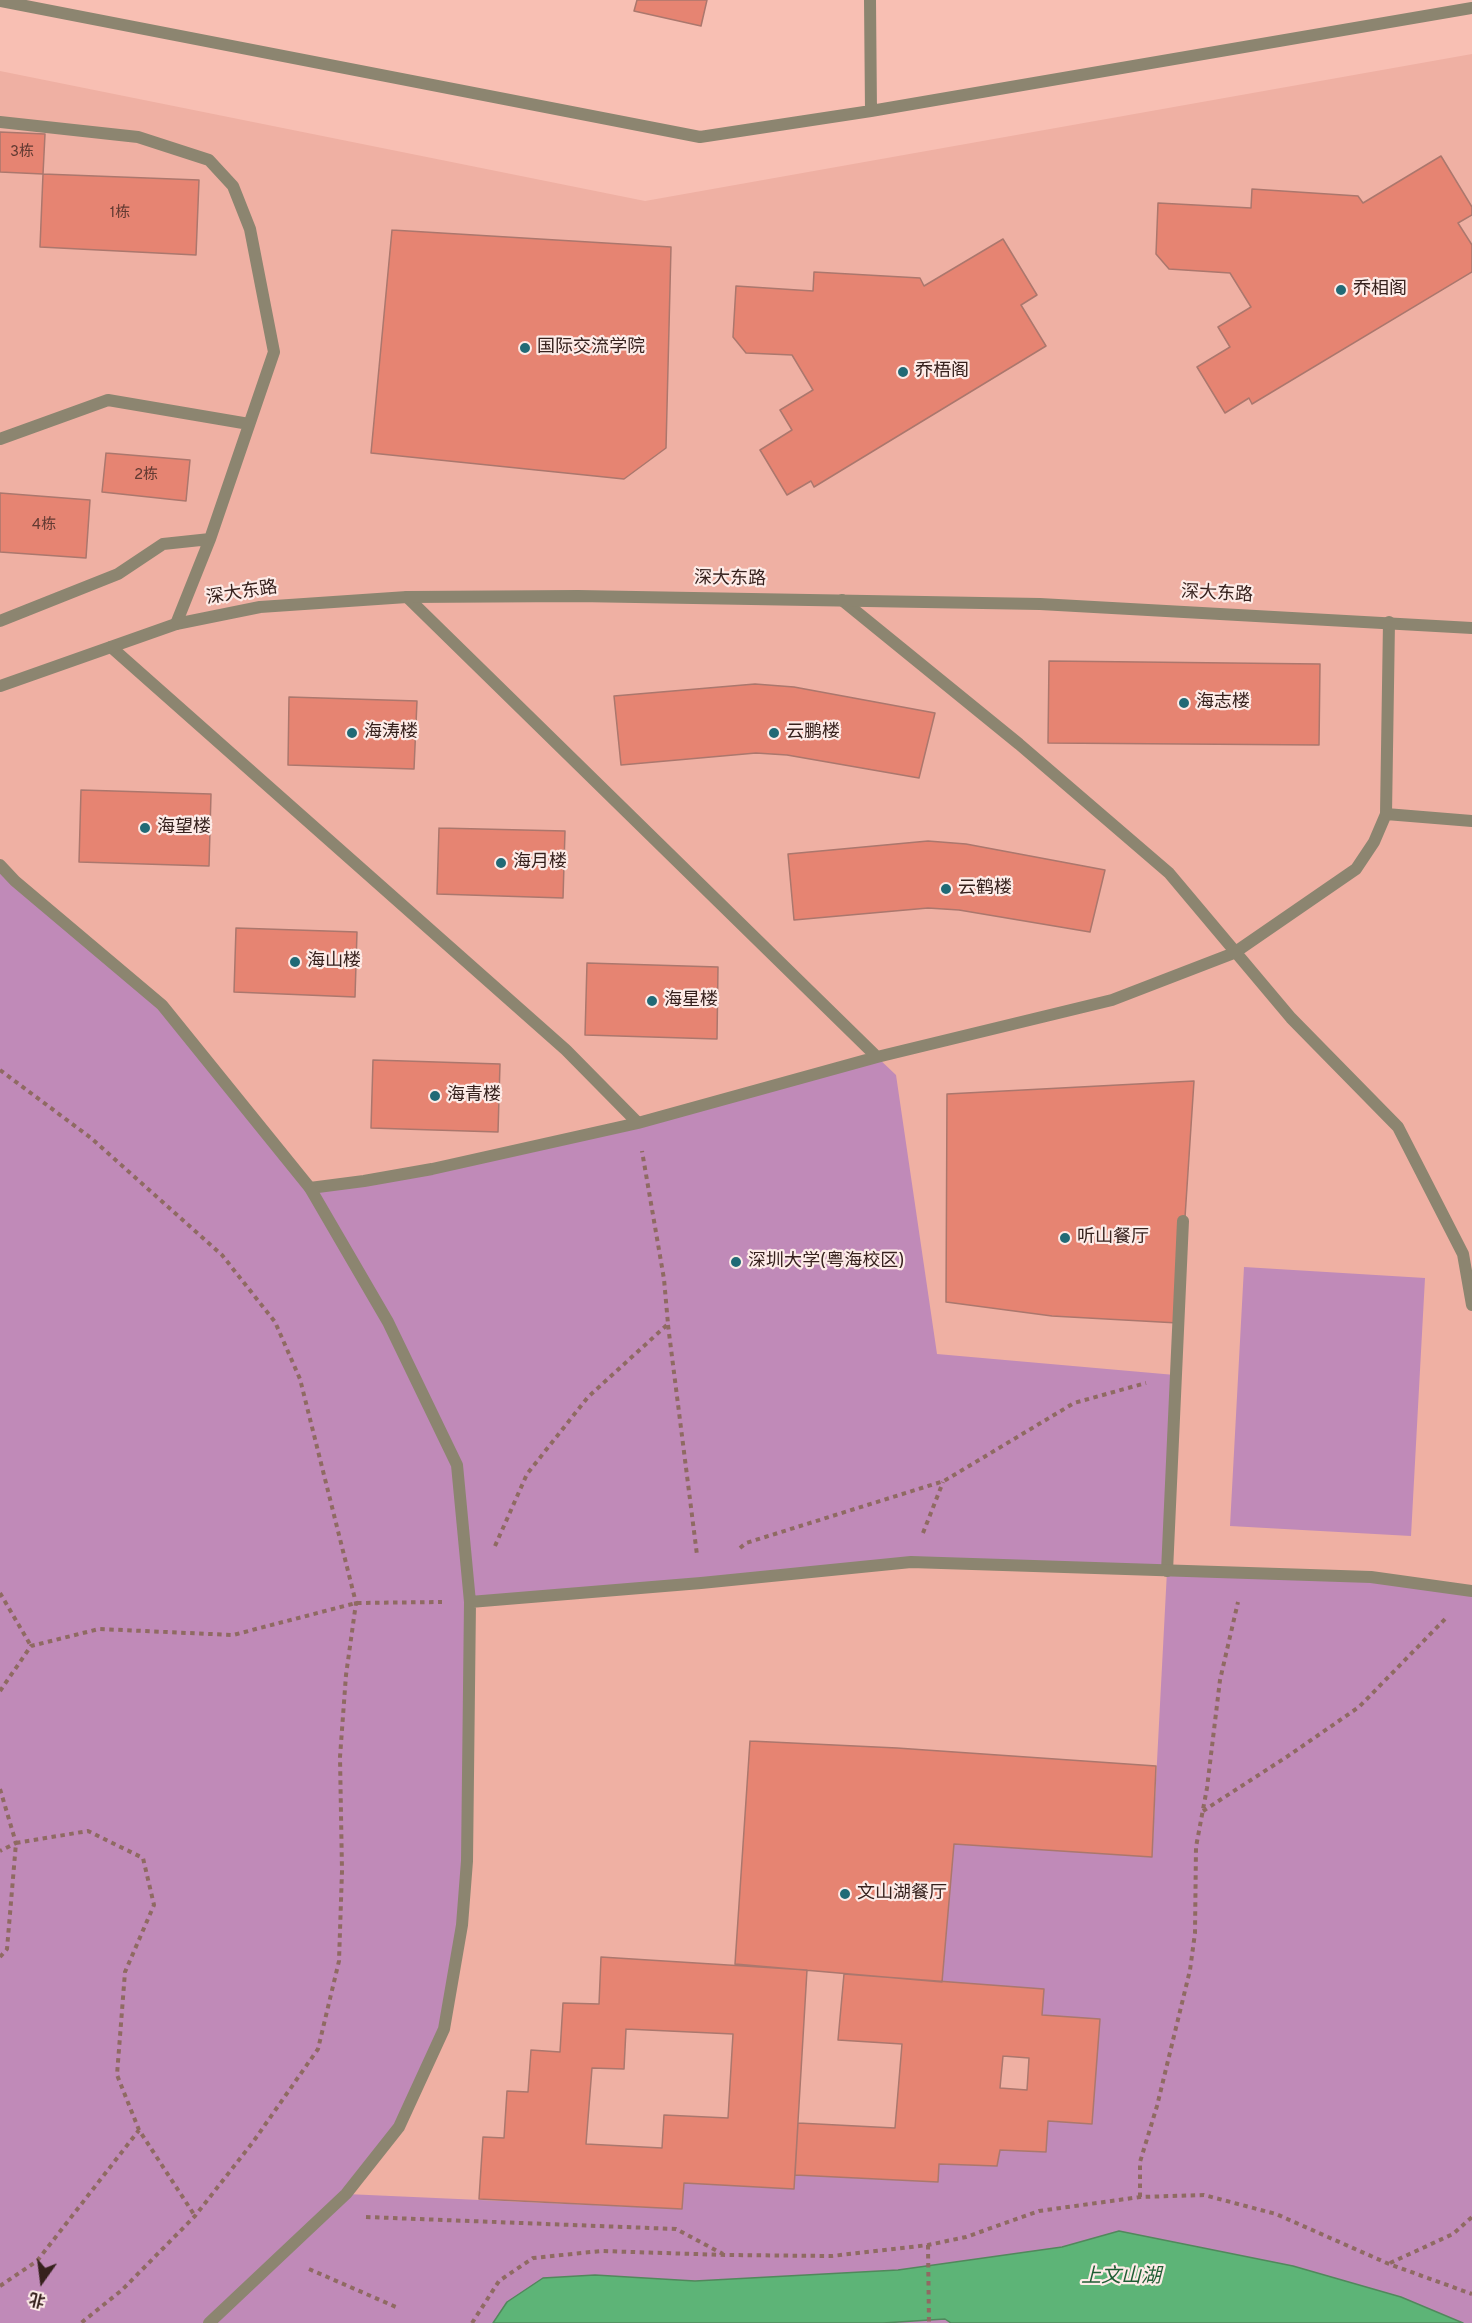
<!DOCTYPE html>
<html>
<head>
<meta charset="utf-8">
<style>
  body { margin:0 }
  #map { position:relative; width:1472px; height:2323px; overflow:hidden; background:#f8bfb3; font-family:Overpass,"Noto Sans SC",sans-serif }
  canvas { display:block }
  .north { position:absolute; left:12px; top:2251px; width:60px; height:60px; -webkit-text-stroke:4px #fdebe7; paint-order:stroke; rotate:194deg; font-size:16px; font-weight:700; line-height:24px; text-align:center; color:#36211d }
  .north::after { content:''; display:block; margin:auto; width:21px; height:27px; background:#36211d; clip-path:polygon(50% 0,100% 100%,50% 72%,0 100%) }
</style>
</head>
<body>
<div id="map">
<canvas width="1472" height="2323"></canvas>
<div class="north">北</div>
</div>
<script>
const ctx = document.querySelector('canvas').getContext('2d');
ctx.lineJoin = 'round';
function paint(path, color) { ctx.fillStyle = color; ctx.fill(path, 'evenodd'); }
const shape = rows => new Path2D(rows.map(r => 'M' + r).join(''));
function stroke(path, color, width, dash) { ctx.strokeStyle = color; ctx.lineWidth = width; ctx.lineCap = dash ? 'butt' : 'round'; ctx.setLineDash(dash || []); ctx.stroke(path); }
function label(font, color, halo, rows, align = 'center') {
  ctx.font = font + ' Overpass,"Noto Sans SC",sans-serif'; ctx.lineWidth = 4.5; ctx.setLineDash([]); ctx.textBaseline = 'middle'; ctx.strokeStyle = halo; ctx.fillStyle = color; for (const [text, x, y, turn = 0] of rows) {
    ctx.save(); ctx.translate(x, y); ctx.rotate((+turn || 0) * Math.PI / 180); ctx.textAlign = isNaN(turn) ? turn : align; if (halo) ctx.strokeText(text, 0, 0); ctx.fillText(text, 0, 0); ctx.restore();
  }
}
paint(shape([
  [1472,54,1472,2323,0,2323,0,71,645,201]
]), '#efb0a3');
paint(shape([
  [0,865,162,1005,311,1188,432,1169,877,1057,896,1075,937,1354,1175,1375,1167,1571,1371,1577,1472,1591,1472,2323,0,2323],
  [911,1562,1167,1571,1152,1857,954,1844,942,1982,1043,1989,1042,2015,1092,2124,1048,2121,1045,2152,1000,2150,997,2166,939,2164,937,2182,795,2175,794,2189,684,2183,682,2209,346,2194,399,2127,444,2029,467,1861,470,1602],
  [1244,1267,1425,1278,1411,1536,1230,1526]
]), '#c08ab8');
const water = shape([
  [1119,2231,1293,2266,1401,2297,1463,2323,951,2323,945,2319,883,2323,493,2323,507,2302,543,2278,595,2275,695,2281,898,2270,1062,2247,1119,2231]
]);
paint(water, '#5db477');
stroke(water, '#51885c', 1.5);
const building = shape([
  [637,0,707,0,701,26,634,11,637,0],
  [0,132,45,134,43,174,0,172,0,132],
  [1441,156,1472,207,1472,215,1458,223,1472,245,1472,272,1252,404,1249,398,1225,413,1197,367,1230,347,1218,327,1251,307,1230,273,1169,269,1156,254,1158,203,1251,208,1252,189,1358,196,1363,203,1441,156],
  [43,174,199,180,196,255,40,247,43,174],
  [392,230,671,247,666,448,624,479,371,453,392,230],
  [1003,239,1037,295,1021,305,1046,346,814,487,811,481,787,495,760,450,792,430,780,410,813,390,792,355,746,353,733,337,736,286,813,291,814,272,920,278,924,286,1003,239],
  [106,453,190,460,186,501,102,492,106,453],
  [0,493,90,500,86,558,0,552,0,493],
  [1049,661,1320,664,1319,745,1048,743,1049,661],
  [755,684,794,687,935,713,919,778,787,755,756,753,621,765,614,696,755,684],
  [289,697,417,701,414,769,288,765,289,697],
  [81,790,211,794,209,866,79,862,81,790],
  [439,828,565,831,563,898,437,894,439,828],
  [928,841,966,844,1105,870,1090,932,959,910,928,908,794,920,788,854,928,841],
  [236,928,357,932,355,997,234,992,236,928],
  [587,963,718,967,717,1039,585,1035,587,963],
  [373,1060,500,1064,498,1132,371,1128,373,1060],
  [1194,1081,1178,1323,1052,1316,946,1302,947,1094,1194,1081],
  [750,1741,897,1748,1156,1766,1152,1857,954,1844,942,1982,735,1964,750,1741],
  [601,1957,807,1970,794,2189,684,2183,682,2209,479,2199,483,2137,504,2138,507,2091,528,2092,531,2050,560,2052,563,2003,599,2004,601,1957],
  [626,2029,733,2034,728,2118,664,2115,662,2148,586,2144,592,2068,624,2069,626,2029],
  [844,1974,1044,1989,1042,2015,1100,2019,1092,2124,1048,2121,1046,2152,1000,2150,997,2166,939,2164,938,2182,795,2175,798,2123,895,2128,902,2044,838,2040,844,1974],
  [1003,2056,1029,2058,1027,2090,1000,2088,1003,2056]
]);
paint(building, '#e68472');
stroke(building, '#ab776d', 1.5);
stroke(shape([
  [0,1070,91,1138,222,1255,275,1322,300,1379,356,1603,346,1675,340,1757,342,1871,339,1961,318,2049,253,2142,195,2216,122,2290,81,2323],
  [668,1325,697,1555],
  [923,1533,943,1482],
  [495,1546,527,1474,588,1397,668,1324,664,1279,642,1151],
  [740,1548,746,1543,944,1481,1074,1403,1146,1383],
  [0,1593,31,1646],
  [0,1691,31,1646,99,1629,233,1635,356,1603,442,1602],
  [0,1789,16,1843,0,1851],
  [1203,1811,1288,1756,1359,1707,1448,1616],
  [0,1957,7,1949,16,1843,88,1831,143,1858,154,1905,125,1972,117,2075,139,2130,195,2216],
  [1140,2197,1140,2162,1157,2106,1190,1970,1195,1933,1196,1847,1207,1788,1220,1680,1238,1602],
  [366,2217,676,2229,723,2254],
  [928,2245,929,2323],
  [1390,2263,1453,2234,1472,2217],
  [309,2269,396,2307],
  [0,2286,37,2261,139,2130],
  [472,2323,499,2281,533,2258,601,2251,726,2255,832,2256,928,2245,966,2237,1039,2211,1140,2197,1204,2195,1276,2214,1389,2264,1472,2294]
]), '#8f6a62', 4, [4.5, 4.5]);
stroke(shape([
  [0,122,138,137,209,160,233,186,250,229,274,352,210,539,176,624],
  [0,439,108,400,249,424],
  [407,597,877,1057],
  [842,600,1019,744,1169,873,1291,1018,1398,1127,1463,1254,1472,1305],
  [0,621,118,574,163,544,210,539],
  [111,647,566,1050,638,1123],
  [1386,814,1472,821],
  [310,1188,364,1181,432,1169,638,1123,877,1057,1112,1000,1234,953,1356,869,1374,842,1386,814,1389,622],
  [1167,1571,1183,1221]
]), '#8c8570', 12);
stroke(shape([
  [870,0,871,111],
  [0,1,700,137,871,111,1472,8],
  [0,686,176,624,260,607,407,597,578,596,1040,604,1472,628],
  [0,865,15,881,162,1005,310,1188,388,1322,457,1465,470,1602,467,1861,462,1925,444,2029,399,2127,346,2194,209,2323],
  [470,1602,701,1583,911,1562,1371,1577,1472,1591]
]), '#8c8570', 12);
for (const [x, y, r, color] of [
  [1341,290,6,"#216a76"],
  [525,348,6,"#216a76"],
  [903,372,6,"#216a76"],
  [1184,703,6,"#216a76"],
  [352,733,6,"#216a76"],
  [774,733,6,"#216a76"],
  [145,828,6,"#216a76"],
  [501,863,6,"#216a76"],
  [946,889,6,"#216a76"],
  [295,962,6,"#216a76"],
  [652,1001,6,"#216a76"],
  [435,1096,6,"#216a76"],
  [1065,1238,6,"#216a76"],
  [736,1262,6,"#216a76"],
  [845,1894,6,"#216a76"]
]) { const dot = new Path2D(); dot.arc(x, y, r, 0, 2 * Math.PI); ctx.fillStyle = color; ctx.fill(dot); stroke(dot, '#fdebe7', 2); }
label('15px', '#623a32', null, [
  ["3栋",22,153],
  ["1栋",120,214],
  ["2栋",146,476],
  ["4栋",44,526]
]);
label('18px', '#36211d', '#fdebe7', [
  ["乔相阁",1353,290],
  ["国际交流学院",537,348],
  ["乔梧阁",915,372],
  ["海志楼",1196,703],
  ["海涛楼",364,733],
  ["云鹏楼",786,733],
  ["海望楼",157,828],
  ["海月楼",513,863],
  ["云鹤楼",958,889],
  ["海山楼",307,962],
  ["海星楼",664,1001],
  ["海青楼",447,1096],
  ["听山餐厅",1077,1238],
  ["深圳大学(粤海校区)",748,1262],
  ["文山湖餐厅",857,1894]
], 'left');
label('18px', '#36211d', '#fdebe7', [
  ["深大东路",730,580,1],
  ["深大东路",242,594,-9],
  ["深大东路",1217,595,3]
]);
label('italic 20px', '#215e35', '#fdebe7', [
  ["上文山湖",1121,2278]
]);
</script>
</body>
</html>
